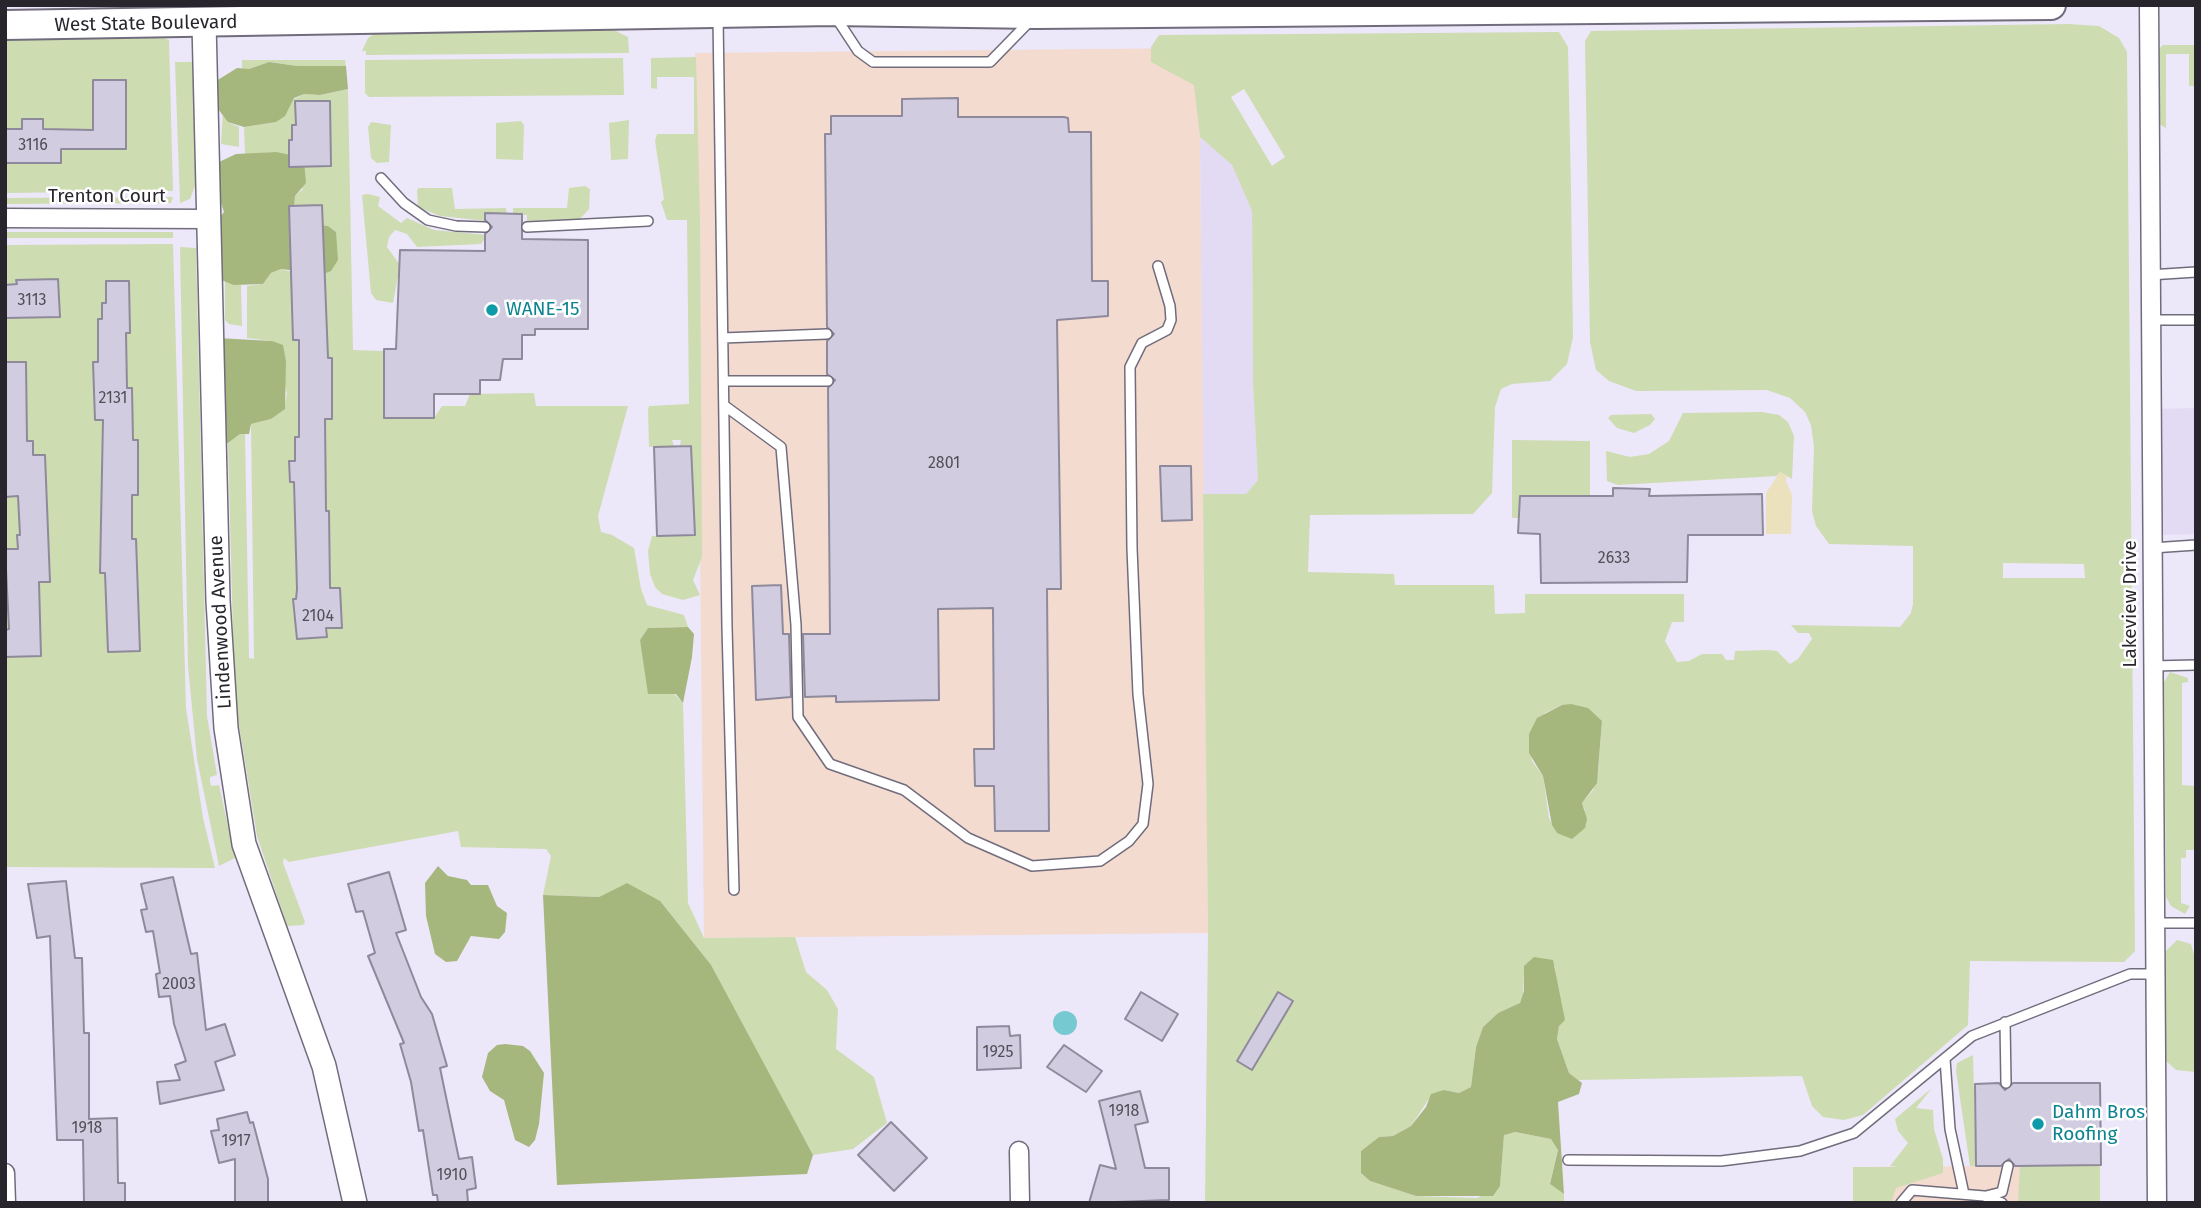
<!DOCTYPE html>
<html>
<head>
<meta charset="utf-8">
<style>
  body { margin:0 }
  #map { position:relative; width:2201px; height:1208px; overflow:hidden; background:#ede7fa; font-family:"Fira Sans",sans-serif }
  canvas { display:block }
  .frame { position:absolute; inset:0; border:7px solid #28252c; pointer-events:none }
</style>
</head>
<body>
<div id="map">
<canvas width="2201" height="1208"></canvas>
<div class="frame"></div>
</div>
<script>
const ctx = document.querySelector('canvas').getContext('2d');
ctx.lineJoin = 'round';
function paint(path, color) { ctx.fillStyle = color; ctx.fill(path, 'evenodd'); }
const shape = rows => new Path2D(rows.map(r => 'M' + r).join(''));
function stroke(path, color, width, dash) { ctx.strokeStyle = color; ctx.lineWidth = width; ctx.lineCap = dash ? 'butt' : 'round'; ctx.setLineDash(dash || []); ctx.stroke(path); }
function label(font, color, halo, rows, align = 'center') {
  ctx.font = font + ' "Fira Sans",sans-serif'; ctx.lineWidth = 5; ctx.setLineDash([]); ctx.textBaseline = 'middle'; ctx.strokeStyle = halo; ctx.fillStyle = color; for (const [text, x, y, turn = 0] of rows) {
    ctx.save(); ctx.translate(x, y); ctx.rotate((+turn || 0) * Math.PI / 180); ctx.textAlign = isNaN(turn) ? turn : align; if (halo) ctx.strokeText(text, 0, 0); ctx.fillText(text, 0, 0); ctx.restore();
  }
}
paint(shape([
  [1200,137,1232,165,1252,211,1253,384,1258,480,1246,494,1203,494],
  [2196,408,2196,534,2159,535,2157,409]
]), '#e3daf4');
paint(shape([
  [1199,48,1208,933,704,938,695,53],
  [2100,1165,2100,1203,1853,1203,1853,1167]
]), '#f3dbd0');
paint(shape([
  [2068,24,2099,26,2119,38,2127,52,2135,951,2124,962,1970,961,1968,1025,1863,1115,1844,1120,1823,1117,1812,1106,1802,1076,1578,1080,1569,1073,1557,1039,1559,1026,1555,966,1524,973,1523,997,1519,1004,1498,1013,1483,1027,1476,1047,1471,1087,1459,1093,1444,1090,1428,1100,1411,1126,1393,1136,1379,1137,1361,1151,1361,1173,1370,1181,1416,1196,1477,1198,1500,1186,1504,1134,1515,1132,1551,1139,1558,1149,1550,1184,1564,1194,1564,1203,1205,1203,1208,933,1203,494,1246,494,1258,480,1253,384,1252,211,1232,165,1200,137,1194,85,1151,62,1151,47,1159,35,1559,32,1568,47,1571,190,1573,337,1567,364,1550,381,1512,384,1501,389,1495,407,1492,493,1473,514,1310,515,1308,572,1394,574,1395,585,1494,585,1495,614,1525,613,1525,594,1684,594,1684,622,1672,622,1665,641,1677,662,1689,661,1702,654,1722,654,1726,660,1734,660,1735,651,1767,650,1777,651,1790,664,1798,659,1812,639,1809,633,1798,633,1791,625,1900,627,1911,613,1913,604,1913,546,1829,544,1816,526,1812,511,1814,447,1811,425,1805,412,1790,398,1767,390,1636,391,1609,381,1596,370,1590,342,1585,41,1591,31],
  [1244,89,1285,157,1272,166,1231,97],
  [2003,563,2084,564,2085,578,2003,578],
  [1562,705,1602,722,1598,773,1593,790,1582,803,1585,811,1557,833,1549,818,1543,776,1532,761,1529,744,1529,734,1545,713],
  [614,30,628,37,629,53,366,55,366,51,362,51,368,38,375,33],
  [156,35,169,40,173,191,5,193,5,37],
  [2163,45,2196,45,2196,86,2189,86,2189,54,2166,54,2166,128,2157,123,2158,50],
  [696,57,700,220,702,557,693,580,700,595,683,600,662,594,655,587,650,574,648,551,652,536,695,534,691,446,680,445,681,440,672,440,674,446,649,447,648,410,649,406,689,404,687,220,667,220,661,202,664,199,655,141,657,134,694,134,694,77,657,77,657,89,651,88,651,58],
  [623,58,624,95,369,97,365,93,365,60],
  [242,60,345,60,346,66,297,66,269,62,246,70,242,68],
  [175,62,193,62,196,83,195,186,190,199,180,203],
  [348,89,353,350,384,351,384,418,434,418,442,406,465,406,470,394,534,393,536,406,628,406,598,516,601,532,612,535,634,548,641,589,647,605,684,615,688,627,648,628,640,641,646,665,683,703,688,903,704,938,795,937,806,972,827,990,838,1009,836,1049,874,1077,887,1123,853,1149,813,1155,774,1084,627,883,599,897,543,895,551,856,546,849,461,847,458,831,289,862,284,858,283,863,305,922,303,925,287,926,257,836,238,719,234,673,228,443,240,434,245,434,249,658,254,659,251,424,271,419,284,409,287,394,284,380,286,361,272,341,247,338,247,286,263,284,271,273,281,269,299,274,336,232,328,226,313,224,294,208,295,196,303,189,276,152,245,154,244,127,276,122,288,110,290,101,304,94,320,95],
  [223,112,228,122,239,127,239,147,221,144],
  [629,120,628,159,611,160,609,123],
  [521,121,524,125,523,160,496,159,496,123],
  [371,122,391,125,389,162,377,163,371,158,368,127],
  [585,186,590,189,589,209,580,219,527,221,527,215,513,215,513,208,567,208,569,188],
  [419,188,452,188,455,209,506,208,507,215,487,221,440,216,418,207,417,190],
  [368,194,380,197,378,206,401,223,407,218,434,230,487,235,481,244,417,247,407,234,395,230,389,237,387,247,400,265,393,303,376,300,371,293,362,195],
  [173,197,171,203,5,204,5,198],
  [5,232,173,232,173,238,5,238],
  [173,244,186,708,203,818,215,868,5,867,5,245],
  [180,247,196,248,207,716,217,775,210,777,210,780,211,786,219,785,235,858,219,866,197,759,188,666],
  [225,281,241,285,242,326,229,324,225,320],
  [1683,413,1762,412,1779,415,1788,422,1794,436,1792,479,1780,472,1777,476,1618,485,1607,481,1606,451,1630,457,1649,454,1669,441],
  [1651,414,1655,419,1650,425,1634,433,1617,428,1608,418,1611,415],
  [1512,440,1590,441,1590,495,1521,496,1518,518,1512,518],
  [2170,672,2188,678,2188,682,2182,683,2182,785,2196,786,2196,850,2186,850,2186,858,2181,858,2181,903,2190,906,2185,914,2171,906,2166,897,2164,682],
  [2177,940,2191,944,2196,962,2196,1072,2176,1070,2166,1061,2163,1053,2163,954],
  [1973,1055,1976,1166,1970,1166,1956,1071,1957,1063],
  [1932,1088,1916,1108,1933,1110,1934,1129,1943,1159,1943,1173,1896,1188,1891,1203,1853,1203,1853,1167,1899,1167,1890,1166,1908,1143,1898,1131,1895,1119],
  [2100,1165,2100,1203,2018,1203,2020,1166]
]), '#cedcb1');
paint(shape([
  [269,62,297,66,346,66,348,89,320,95,304,94,294,98,285,116,276,122,244,127,228,122,215,105,213,83,237,68,249,69],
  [276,152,301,157,304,161,306,183,295,196,294,208,313,224,328,226,336,232,338,260,331,271,323,274,281,269,271,273,263,284,234,285,216,278,214,225,224,212,221,203,215,199,219,162,236,154],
  [217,338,272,341,283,345,286,361,285,409,271,419,251,424,249,434,240,434,228,443,221,441],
  [688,627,694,634,692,657,683,703,676,694,648,694,640,640,648,628],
  [1571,704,1588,708,1602,721,1597,783,1582,803,1587,819,1585,828,1572,839,1557,833,1552,825,1543,776,1529,753,1529,734,1537,718,1562,705],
  [438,866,448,876,467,880,471,885,488,885,497,906,507,913,505,932,499,939,471,936,457,961,446,962,435,954,426,916,425,883],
  [627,883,660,901,711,965,813,1155,807,1174,557,1185,543,895,599,897],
  [1534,957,1553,960,1565,1020,1559,1026,1557,1039,1569,1073,1582,1083,1579,1094,1558,1102,1564,1194,1550,1184,1558,1150,1551,1139,1515,1132,1504,1135,1500,1186,1493,1196,1416,1196,1370,1181,1361,1173,1361,1151,1379,1137,1393,1136,1411,1126,1426,1107,1431,1094,1444,1090,1459,1093,1471,1087,1476,1047,1483,1027,1498,1013,1520,1003,1524,991,1524,966],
  [505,1044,523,1046,530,1051,544,1073,539,1124,535,1140,529,1147,515,1140,504,1100,490,1091,482,1077,488,1053,497,1045]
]), '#a5b77d');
paint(shape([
  [1780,472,1787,476,1786,481,1792,495,1791,534,1766,534,1766,493]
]), '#ebe1bc');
paint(shape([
  '1053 1023a12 12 0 1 1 24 0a12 12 0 1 1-24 0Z'
]), '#76c9d0');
const building = shape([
  [93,80,126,80,126,149,61,149,61,163,5,163,5,129,22,129,22,119,43,119,43,129,93,130,93,80],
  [958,98,958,117,1064,117,1068,118,1069,132,1091,132,1092,281,1108,281,1108,316,1057,320,1061,589,1047,589,1049,831,995,831,994,786,975,786,974,749,994,749,993,608,938,609,939,700,836,702,836,696,805,697,803,634,830,634,828,388,835,380,827,374,827,341,834,334,827,327,825,134,831,134,831,116,902,116,902,99,958,98],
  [295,101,330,101,331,166,289,167,289,140,292,140,292,125,296,125,295,101],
  [322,205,328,358,332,358,332,419,325,419,326,511,329,511,330,588,340,588,342,628,326,628,327,637,297,639,293,599,296,599,297,589,294,482,290,482,289,461,295,461,295,437,299,437,299,340,293,340,289,206,322,205],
  [485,213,522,214,522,239,588,240,588,329,535,329,535,335,522,335,522,359,503,359,500,380,480,380,480,394,434,394,434,418,384,418,384,349,396,349,400,250,485,251,485,234,492,227,485,220,485,213],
  [58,279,60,317,5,318,5,285,17,284,16,280,58,279],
  [106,281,129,281,130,333,126,333,127,388,132,388,133,440,138,440,138,495,132,495,132,539,136,539,140,651,108,652,105,573,100,573,103,420,95,420,93,362,98,362,98,319,102,319,102,303,106,303,106,281],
  [5,362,26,362,27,441,33,441,33,455,45,455,50,582,39,582,41,656,5,657,5,630,9,629,5,549,18,549,17,535,20,535,18,496,5,497,5,362],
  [691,446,695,535,657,536,654,447,691,446],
  [1160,466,1191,466,1192,520,1162,521,1160,466],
  [1613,488,1650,489,1649,496,1762,494,1763,535,1688,535,1687,582,1541,583,1540,534,1518,533,1520,496,1613,496,1613,488],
  [781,585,783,634,789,634,791,697,756,700,752,586,781,585],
  [389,872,406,930,396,933,421,997,432,1014,447,1066,440,1068,459,1159,472,1157,476,1188,467,1190,468,1203,438,1203,437,1195,433,1195,423,1130,419,1131,411,1082,400,1044,404,1043,368,956,375,953,363,911,356,912,348,884,389,872],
  [173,877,191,954,197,953,206,1030,225,1024,235,1055,215,1062,224,1090,160,1104,157,1082,180,1080,175,1065,186,1061,174,1024,170,996,159,997,156,974,160,973,153,931,146,932,141,910,147,909,141,884,173,877],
  [66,881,75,958,82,958,84,1033,89,1033,89,1119,117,1118,118,1183,125,1183,125,1203,84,1203,83,1140,57,1140,50,936,37,938,28,884,66,881],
  [1141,992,1178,1014,1162,1041,1125,1019,1141,992],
  [1278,992,1293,1001,1252,1070,1237,1061,1278,992],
  [1009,1026,1010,1036,1020,1035,1021,1068,977,1070,977,1027,1009,1026],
  [1064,1045,1102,1071,1086,1092,1047,1067,1064,1045],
  [1999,1083,2005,1090,2013,1083,2100,1083,2101,1165,2015,1166,2009,1159,2001,1166,1976,1166,1975,1084,1999,1083],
  [1140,1091,1148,1122,1135,1125,1145,1168,1169,1168,1169,1200,1089,1203,1100,1165,1116,1169,1099,1101,1140,1091],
  [247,1112,250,1123,253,1122,268,1179,268,1203,235,1203,235,1159,219,1163,211,1131,219,1130,217,1119,247,1112],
  [891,1122,927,1158,894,1191,858,1155,891,1122]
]);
paint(building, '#d1ccdf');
stroke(building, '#8f8a9b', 2);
const service = shape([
  [835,16,858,51,873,62,990,62,1030,21],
  [718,17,727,627,734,890],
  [381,178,404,203,428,220,456,226,485,227],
  [527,227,648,221],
  [2149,275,2196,272],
  [2149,320,2196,320],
  [723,338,827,334],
  [724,381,828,381],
  [725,406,781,447,796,625,798,717,830,764,904,790,968,838,1032,866,1100,861,1129,841,1143,824,1148,784,1138,694,1132,548,1130,367,1142,343,1167,330,1171,320,1170,306,1158,266],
  [2152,548,2196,545],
  [2152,666,2196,665],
  [2155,923,2196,923],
  [2005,1022,2006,1083],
  [1945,1059,1950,1129,1964,1194],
  [1568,1160,1721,1161,1800,1151,1854,1133,1972,1036,2130,974,2155,974],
  [1986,1196,2002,1192,2008,1166],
  [1901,1203,1912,1190,1984,1196,2002,1203]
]);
const minor = shape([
  [2149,5,2157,1203],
  [5,218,208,219],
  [1019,1151,1020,1203],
  [5,1173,6,1203]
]);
const tertiary = shape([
  [204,23,218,601,226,728,244,844,324,1066,355,1203]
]);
const primary = shape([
  [5,25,832,11,1036,14,2051,5]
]);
stroke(service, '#716c7c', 12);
stroke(minor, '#716c7c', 21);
stroke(tertiary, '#716c7c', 26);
stroke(primary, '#716c7c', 32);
stroke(service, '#fff', 9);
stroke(minor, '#fff', 18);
stroke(tertiary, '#fff', 23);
stroke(primary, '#fff', 28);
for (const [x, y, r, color] of [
  [492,310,7,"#0f9aa8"],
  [2038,1124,7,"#0f9aa8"]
]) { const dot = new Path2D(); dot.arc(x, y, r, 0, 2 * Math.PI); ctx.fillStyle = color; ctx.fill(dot); stroke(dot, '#fff', 2.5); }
label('16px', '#524f59', null, [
  ["3116",33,146],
  ["3113",32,301],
  ["2131",113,399],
  ["2801",944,464],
  ["2633",1614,559],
  ["2104",318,617],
  ["2003",179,985],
  ["1925",998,1053],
  ["1918",1124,1112],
  ["1918",87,1129],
  ["1917",236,1142],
  ["1910",452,1176]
]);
label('19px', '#28252c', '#fff', [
  ["West State Boulevard",146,24,-1],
  ["Trenton Court",107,197],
  ["Lakeview Drive",2131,604,-90],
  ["Lindenwood Avenue",221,622,-93]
]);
label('19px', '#0d838f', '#fff', [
  ["WANE-15",506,310],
  ["Dahm Bros",2052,1113],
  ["Roofing",2052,1135]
], 'left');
</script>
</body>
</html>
